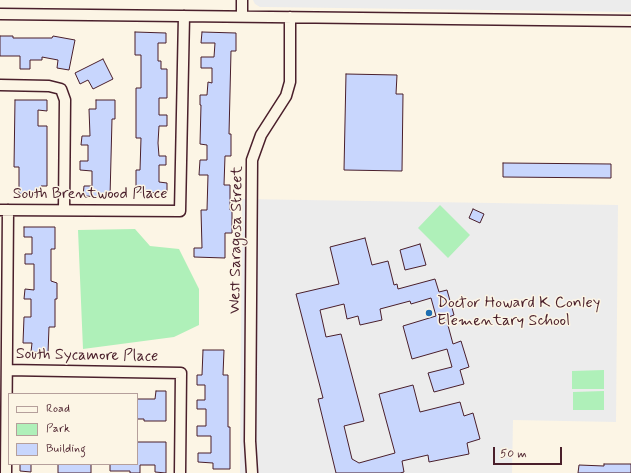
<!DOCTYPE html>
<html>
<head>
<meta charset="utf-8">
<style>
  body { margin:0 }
  #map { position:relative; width:631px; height:473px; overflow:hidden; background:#fcf5e5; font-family:Mynerve,sans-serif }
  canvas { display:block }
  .legend { position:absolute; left:8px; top:393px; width:130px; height:72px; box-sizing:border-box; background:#fcf5e5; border:1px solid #b59f9b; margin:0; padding:5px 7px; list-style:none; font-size:12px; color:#4a1f2b }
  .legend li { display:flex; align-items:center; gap:8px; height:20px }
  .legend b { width:20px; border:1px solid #b59f9b }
  .scale { position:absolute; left:493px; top:447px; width:69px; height:18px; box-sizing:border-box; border:2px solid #4a1f2b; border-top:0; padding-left:5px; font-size:12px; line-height:14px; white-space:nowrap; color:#4a1f2b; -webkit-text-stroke:3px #fcf5e5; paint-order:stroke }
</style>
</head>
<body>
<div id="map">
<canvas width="631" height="473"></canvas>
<ul class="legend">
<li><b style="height:5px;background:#fcf5e5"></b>Road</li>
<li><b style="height:11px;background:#aff0b9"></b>Park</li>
<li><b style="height:11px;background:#c8d6fd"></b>Building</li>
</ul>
<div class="scale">50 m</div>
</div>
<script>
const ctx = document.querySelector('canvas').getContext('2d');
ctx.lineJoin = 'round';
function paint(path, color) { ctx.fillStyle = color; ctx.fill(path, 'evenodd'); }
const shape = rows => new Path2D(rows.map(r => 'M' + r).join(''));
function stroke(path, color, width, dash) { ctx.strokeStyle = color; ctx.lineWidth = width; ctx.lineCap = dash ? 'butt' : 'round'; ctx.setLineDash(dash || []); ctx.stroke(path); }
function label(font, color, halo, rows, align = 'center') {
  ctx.font = font + ' Mynerve,sans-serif'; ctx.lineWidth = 3; ctx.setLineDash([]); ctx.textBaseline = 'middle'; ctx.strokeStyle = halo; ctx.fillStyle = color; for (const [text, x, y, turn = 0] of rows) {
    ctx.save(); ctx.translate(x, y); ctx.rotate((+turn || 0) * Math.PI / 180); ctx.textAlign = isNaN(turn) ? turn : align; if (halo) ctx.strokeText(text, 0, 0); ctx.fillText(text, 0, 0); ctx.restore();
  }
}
paint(shape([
  [253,0,631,0,631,12,266,7,260,7,255,4],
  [242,199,618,205,616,422,513,420,512,473,240,473]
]), '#ececec');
paint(shape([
  [440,205,470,235,448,258,418,228],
  [135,229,150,246,179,249,199,289,199,325,174,337,83,349,78,230],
  [604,370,604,389,572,389,572,371],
  [604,391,604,410,573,410,573,392]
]), '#aff0b9');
const building = shape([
  [135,32,166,33,166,43,158,43,158,61,161,61,161,69,167,69,167,98,159,98,159,115,167,115,167,126,159,126,158,143,159,156,166,156,166,165,159,165,159,182,167,183,167,193,136,192,136,170,140,170,141,138,136,138,136,88,141,88,141,55,135,55,135,32],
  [202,32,236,33,236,51,231,51,229,134,231,134,231,156,225,156,224,185,230,185,230,210,232,210,232,233,225,233,225,258,194,257,194,248,202,248,201,210,207,210,208,175,199,175,200,160,207,160,207,145,200,144,201,105,200,105,200,95,207,95,208,82,212,83,212,68,201,68,201,57,214,57,215,43,201,43,202,32],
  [0,36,13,36,13,38,52,38,53,36,75,40,69,70,57,68,58,60,42,57,42,60,30,60,30,69,20,69,20,56,0,56,0,36],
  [103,59,113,79,93,89,88,80,80,84,75,73,103,59],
  [346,74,397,75,396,94,403,94,402,171,344,170,346,74],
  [15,100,47,100,47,111,38,110,38,126,47,126,47,186,41,186,41,195,19,194,19,167,14,167,15,100],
  [96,100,115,100,115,119,112,119,110,197,83,196,84,186,92,186,92,171,80,170,80,161,88,161,88,145,81,145,82,136,90,136,89,109,96,109,96,100],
  [503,163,611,164,611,178,503,177,503,163],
  [473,209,484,214,480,223,469,218,473,209],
  [24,227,55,227,55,249,51,249,51,281,57,283,57,299,55,299,55,327,49,327,48,353,31,352,32,343,23,343,24,317,31,317,31,299,24,299,25,289,34,290,34,264,25,264,25,254,32,254,32,237,24,237,24,227],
  [365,238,372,265,388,261,394,285,397,284,398,289,435,279,439,292,447,290,454,315,446,318,453,344,461,341,469,367,460,370,464,384,434,392,428,373,452,367,447,349,412,359,403,326,436,316,431,298,411,304,410,301,380,309,382,320,360,325,358,316,347,319,344,304,320,310,326,337,341,334,364,421,344,426,352,459,359,463,395,453,379,394,413,385,420,412,460,402,464,416,473,413,480,439,467,443,469,454,429,462,428,455,402,461,404,472,400,473,336,473,318,399,323,398,296,294,339,284,330,247,365,238],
  [420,244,426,265,405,270,400,250,420,244],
  [203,350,224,350,223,375,228,375,228,427,230,427,230,469,213,469,213,463,198,462,198,453,211,453,211,436,197,436,197,426,206,426,206,409,197,409,197,400,205,400,205,385,197,385,197,375,202,375,203,350],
  [156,391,166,391,166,421,144,421,144,419,137,419,137,399,155,399,156,391],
  [137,442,166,442,166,473,155,472,155,465,140,465,140,473,130,473,130,471,110,471,110,464,137,464,137,442],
  [20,464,31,464,31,472,20,471,20,464],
  [58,464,91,464,91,473,58,473,58,464],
  [604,464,631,464,631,473,578,473,579,465,604,466,604,464]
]);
paint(building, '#c8d6fd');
stroke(building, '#4a1f2b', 1);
const minor = shape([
  [0,14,631,21],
  [242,16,242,0],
  [0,85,49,86,61,89,65,100,64,210],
  [0,210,180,211,184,16],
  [7,370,181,373,180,473],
  [6,473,8,210],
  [252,473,250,441,252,160,261,135,286,96,290,82,290,17]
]);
stroke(minor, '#4a1f2b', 13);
stroke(minor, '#fcf5e5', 10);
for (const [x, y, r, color] of [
  [429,313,4,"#1f6fb2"]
]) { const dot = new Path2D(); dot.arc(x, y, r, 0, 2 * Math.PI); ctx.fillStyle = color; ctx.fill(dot); stroke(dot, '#fcf5e5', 1.5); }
label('16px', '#4a1f2b', '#fcf5e5', [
  ["South Brentwood Place",90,195],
  ["West Saragosa Street",237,240,-89],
  ["South Sycamore Place",87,356,1]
]);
label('16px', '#4a1f2b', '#fcf5e5', [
  ["Doctor Howard K Conley",437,304],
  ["Elementary School",437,322]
], 'left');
</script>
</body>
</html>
